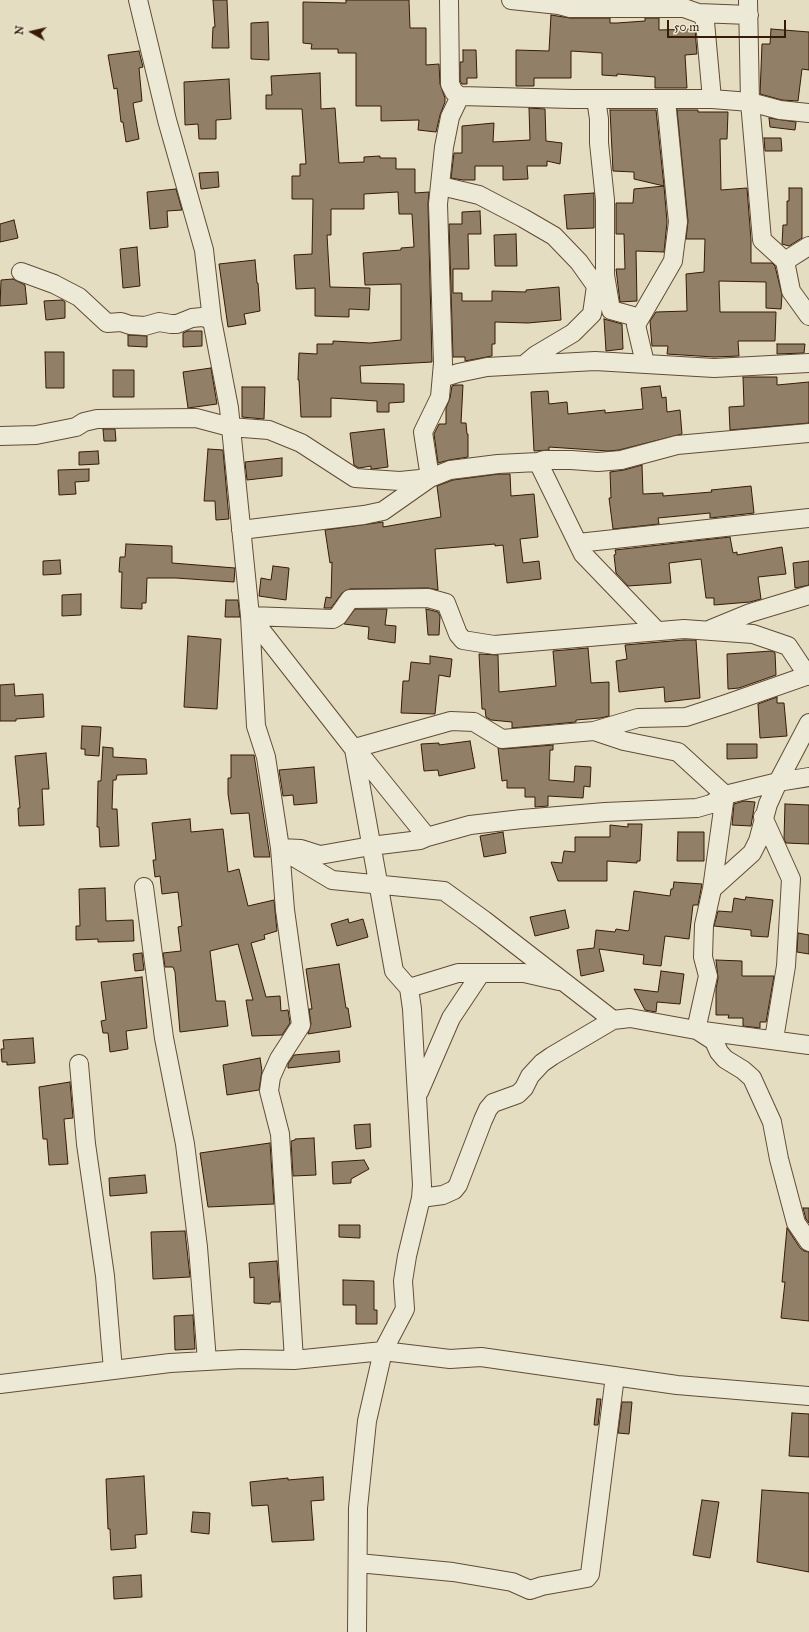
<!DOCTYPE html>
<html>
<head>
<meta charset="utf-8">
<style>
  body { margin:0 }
  #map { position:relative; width:809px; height:1632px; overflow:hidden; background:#e4ddc2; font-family:"IM FELL Great Primer",serif }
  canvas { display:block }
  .north { position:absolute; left:12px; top:12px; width:40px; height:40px; -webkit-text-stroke:3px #ede9d7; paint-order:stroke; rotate:278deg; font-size:11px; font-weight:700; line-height:16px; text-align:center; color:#371b05 }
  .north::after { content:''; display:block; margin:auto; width:14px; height:18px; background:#371b05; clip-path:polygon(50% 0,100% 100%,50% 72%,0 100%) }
  .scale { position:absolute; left:667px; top:20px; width:119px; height:18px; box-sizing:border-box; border:2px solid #371b05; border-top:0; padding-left:5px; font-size:12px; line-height:14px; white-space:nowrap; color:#371b05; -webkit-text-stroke:3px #ede9d7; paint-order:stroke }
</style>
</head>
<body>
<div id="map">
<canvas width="809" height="1632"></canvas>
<div class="north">N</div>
<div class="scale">50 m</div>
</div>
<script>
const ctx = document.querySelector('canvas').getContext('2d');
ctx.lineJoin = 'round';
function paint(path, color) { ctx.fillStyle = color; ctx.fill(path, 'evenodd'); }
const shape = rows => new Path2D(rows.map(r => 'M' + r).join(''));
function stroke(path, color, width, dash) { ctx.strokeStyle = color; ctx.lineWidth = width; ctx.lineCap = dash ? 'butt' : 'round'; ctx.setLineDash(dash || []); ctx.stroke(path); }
const building = shape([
  [213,0,227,0,229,48,212,48,213,27,215,27,213,0],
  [346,0,409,0,410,28,426,28,426,65,439,64,440,84,445,98,445,102,440,115,436,132,418,130,419,120,381,121,381,106,356,106,356,53,338,53,338,49,311,49,312,44,303,43,303,2,346,3,346,0],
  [551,15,570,18,610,18,610,23,617,23,645,21,645,18,659,18,659,30,695,29,697,54,685,55,687,88,655,88,655,77,617,74,617,76,602,75,602,53,571,51,571,78,534,78,534,86,516,86,516,50,549,51,551,15],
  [268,22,269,60,251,59,251,23,268,22],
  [771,29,809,32,809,70,802,69,798,101,782,100,760,94,762,44,770,44,771,29],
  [463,50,476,50,477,78,467,78,467,84,462,84,460,81,460,62,463,62,463,50],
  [139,51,143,67,139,68,142,101,133,103,139,139,126,142,123,122,121,122,117,88,114,89,108,55,139,51],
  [320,73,321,109,335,108,339,163,364,162,364,157,380,156,380,158,396,158,396,169,415,169,415,193,429,192,428,204,432,362,360,366,361,383,404,384,404,402,389,403,389,412,377,412,377,401,331,398,331,417,301,417,299,380,298,380,299,353,317,354,317,344,333,344,333,341,370,343,401,340,401,284,365,285,363,253,401,250,401,248,414,247,412,214,399,214,398,192,364,194,364,209,331,209,331,235,327,235,330,287,370,288,369,310,349,309,349,317,315,316,315,288,296,289,294,255,312,254,313,199,292,199,292,176,300,176,300,164,306,164,302,109,266,109,266,95,272,95,271,76,320,73],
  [229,79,231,119,216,120,216,139,199,139,198,124,185,125,184,82,229,79],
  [529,108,545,109,546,141,562,143,560,164,547,161,547,166,527,166,528,179,503,180,503,166,475,166,475,180,463,180,451,178,454,153,462,153,462,126,494,123,493,142,530,140,529,108],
  [610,110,656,110,664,186,634,179,634,172,613,171,610,110],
  [677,110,698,110,698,112,728,112,727,139,720,139,721,190,747,188,751,240,751,263,772,263,775,266,782,295,781,309,766,308,766,282,719,281,720,312,776,312,775,341,738,341,739,356,714,357,667,354,668,346,652,346,650,321,656,312,687,311,686,274,704,272,705,239,686,239,688,221,677,110],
  [769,118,796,122,795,130,770,127,769,118],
  [764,138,781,138,782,151,765,151,764,138],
  [218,172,219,187,201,189,199,173,218,172],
  [664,186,667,222,664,252,636,251,637,301,620,302,616,269,625,269,624,234,616,234,616,203,633,203,634,189,664,186],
  [789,188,802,188,802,238,789,246,782,244,783,225,787,225,787,201,789,201,789,188],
  [176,189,182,210,167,211,168,227,150,229,147,192,176,189],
  [594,193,594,228,567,229,564,195,594,193],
  [480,211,481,234,468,234,469,269,453,269,453,293,462,293,462,301,492,301,492,291,526,292,526,290,559,287,561,320,528,323,495,322,495,344,492,344,492,356,465,361,465,357,453,357,449,224,462,224,462,212,480,211],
  [14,220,18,238,0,242,0,224,14,220],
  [516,234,517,266,495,266,494,235,516,234],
  [137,247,140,286,123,288,120,249,137,247],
  [255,260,257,283,258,283,260,311,244,314,246,324,228,327,219,264,255,260],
  [13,279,25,285,27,304,0,306,1,280,13,279],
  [62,300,65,302,65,318,46,320,44,301,62,300],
  [604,319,622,324,623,349,606,351,604,319],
  [188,331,202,331,202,346,183,347,183,333,188,331],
  [128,335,147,336,147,347,128,346,128,335],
  [777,344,805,344,804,353,777,354,777,344],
  [45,352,64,352,64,388,46,388,45,352],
  [211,368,217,404,188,408,183,372,211,368],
  [113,370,134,370,134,397,113,397,113,370],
  [743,377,777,377,777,385,809,382,809,423,730,430,729,407,744,406,743,377],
  [455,385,463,385,461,423,466,423,467,434,468,434,468,457,449,460,438,463,434,434,439,424,446,424,446,408,450,398,452,386,455,385],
  [660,386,662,398,666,397,667,412,680,410,682,434,619,450,608,451,549,447,549,450,534,451,531,392,548,391,549,404,567,402,568,414,605,410,605,413,643,409,641,388,660,386],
  [242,387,265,387,264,419,242,417,242,387],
  [103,429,115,429,116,441,104,441,103,429],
  [384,429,388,467,373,469,371,469,371,466,359,468,354,465,350,433,384,429],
  [208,449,223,450,229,519,216,520,215,501,204,501,208,449],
  [98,451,99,464,79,465,79,452,98,451],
  [282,458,282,476,247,480,245,462,282,458],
  [642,465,643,494,663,493,663,496,712,492,711,490,751,486,754,513,710,518,710,513,658,518,659,524,613,529,609,498,611,498,610,472,624,470,642,465],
  [89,469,89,481,75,482,76,494,59,495,58,470,89,469],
  [499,474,510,474,511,496,534,494,538,537,520,539,523,563,539,561,541,579,507,583,503,545,495,546,495,544,435,549,438,590,428,588,350,589,342,593,331,608,324,608,326,597,331,598,332,562,330,563,325,530,383,522,383,527,441,517,437,486,453,480,499,474],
  [730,537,733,553,737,552,737,555,782,547,786,574,758,577,761,599,750,602,714,605,714,598,706,598,701,559,669,563,671,583,628,586,616,573,614,555,616,554,615,550,730,537],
  [126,544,172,546,172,563,235,568,234,582,176,578,147,578,146,603,142,603,142,609,121,608,122,572,119,572,120,557,125,557,126,544],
  [60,560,61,574,43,575,43,561,60,560],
  [809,561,809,585,795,588,793,563,809,561],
  [273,566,289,568,286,600,259,596,261,578,271,580,273,566],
  [81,594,81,615,62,616,62,595,81,594],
  [226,600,238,600,240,617,225,617,226,600],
  [355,609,387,609,385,625,396,626,395,643,368,639,369,627,344,624,355,609],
  [426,609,438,612,440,616,439,635,428,635,426,609],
  [188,636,221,639,217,709,184,707,188,636],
  [684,640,696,640,700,698,665,702,664,687,619,692,616,661,627,659,625,645,684,640],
  [588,648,591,683,609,682,609,716,600,718,576,720,576,722,512,728,512,722,491,720,486,717,485,709,482,709,479,654,498,655,499,692,556,686,553,651,588,648],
  [772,651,775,653,776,675,739,688,728,689,727,654,772,651],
  [430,656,452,659,450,677,439,675,435,714,401,713,403,681,409,681,411,662,430,664,430,656],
  [14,684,15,696,43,694,44,717,16,719,16,721,0,721,0,685,14,684],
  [777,697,777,703,784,703,787,736,760,738,758,704,777,697],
  [82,726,101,727,99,756,85,755,85,749,81,749,82,726],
  [470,741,475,768,439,776,438,770,424,771,421,744,439,743,439,745,470,741],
  [727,744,757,744,757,758,727,759,727,744],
  [553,745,553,750,550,750,549,780,574,782,575,766,591,767,590,787,584,786,583,798,548,796,548,806,535,807,535,797,525,797,525,788,507,788,507,780,502,781,498,748,503,749,553,745],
  [103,747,113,748,113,757,146,759,147,774,117,775,116,780,113,780,112,809,117,809,119,846,100,847,99,827,97,827,98,781,101,781,103,747],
  [46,753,49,789,42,789,44,825,19,826,18,808,20,808,15,756,46,753],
  [231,755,254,755,270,857,254,857,249,813,231,814,228,794,228,778,231,778,231,755],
  [314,767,317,803,294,805,293,795,283,796,279,770,314,767],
  [744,801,755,802,751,826,732,825,734,804,744,801],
  [785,804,809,805,809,844,786,843,784,839,785,804],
  [190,819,191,832,223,829,228,872,239,869,248,906,274,900,277,931,264,935,265,939,251,943,266,997,280,996,281,1011,288,1010,290,1023,282,1035,252,1036,246,1000,253,1000,238,944,210,951,216,1001,225,1001,228,1026,180,1032,175,972,173,967,165,967,163,953,181,951,178,927,182,926,178,892,162,894,160,876,155,877,153,860,156,860,152,823,190,819],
  [628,824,642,824,640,861,637,861,637,863,607,861,607,881,558,881,551,862,562,863,564,851,575,852,575,837,610,837,610,825,628,827,628,824],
  [503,832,506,853,484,857,480,836,503,832],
  [678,832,704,832,704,861,677,861,678,832],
  [674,882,702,884,698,905,693,905,689,939,665,936,661,966,643,964,644,955,599,949,604,971,581,976,577,950,594,948,596,930,615,932,616,929,628,931,629,930,634,891,670,896,671,889,673,889,674,882],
  [105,888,106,921,133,920,134,941,98,942,98,939,76,940,76,926,80,926,79,889,105,888],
  [746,897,773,900,768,937,751,936,751,930,714,926,718,911,732,912,734,898,745,900,746,897],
  [565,910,569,928,535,936,530,917,565,910],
  [348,919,349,923,363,919,368,937,337,946,331,924,348,919],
  [798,933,809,935,809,954,797,952,798,933],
  [142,953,144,970,135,971,133,954,142,953],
  [716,960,742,961,742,976,774,976,766,1022,760,1022,760,1028,743,1026,743,1018,728,1018,729,1015,716,1015,716,989,718,978,716,960],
  [339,964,346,1008,348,1008,351,1027,308,1034,311,1024,309,1009,312,1009,306,969,339,964],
  [661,971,684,974,680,1004,657,1002,656,1012,645,1010,634,989,658,992,661,971],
  [142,977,147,1028,126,1031,128,1049,110,1052,108,1033,103,1033,101,1021,106,1020,101,982,142,977],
  [33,1038,35,1063,7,1065,7,1062,2,1062,1,1049,4,1049,3,1040,33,1038],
  [339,1051,340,1062,288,1068,288,1064,294,1055,339,1051],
  [260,1058,262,1071,259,1090,227,1095,223,1065,260,1058],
  [70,1082,73,1118,64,1119,68,1164,49,1165,47,1139,43,1139,39,1087,70,1082],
  [370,1124,371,1147,356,1149,354,1125,370,1124],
  [314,1138,316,1175,293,1176,291,1141,295,1140,295,1139,314,1138],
  [270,1143,274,1204,208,1207,200,1153,270,1143],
  [364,1160,369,1169,351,1179,351,1183,333,1184,332,1162,364,1160],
  [145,1175,147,1193,110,1196,109,1178,145,1175],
  [803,1208,809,1208,809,1223,806,1219,803,1208],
  [339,1225,360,1225,360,1238,339,1237,339,1225],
  [787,1228,800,1248,804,1251,809,1252,809,1321,781,1318,785,1282,782,1282,787,1228],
  [185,1231,190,1277,153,1279,151,1232,185,1231],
  [277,1261,280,1302,271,1302,270,1304,254,1303,254,1277,250,1278,249,1263,277,1261],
  [343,1280,374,1281,374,1310,377,1310,377,1324,356,1324,356,1305,343,1305,343,1280],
  [193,1315,195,1349,175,1350,174,1316,193,1315],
  [597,1399,601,1399,598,1425,594,1425,597,1399],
  [622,1402,632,1402,629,1434,618,1433,622,1402],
  [792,1413,809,1414,809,1457,789,1456,792,1413],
  [144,1476,147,1534,135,1535,136,1548,111,1550,110,1529,108,1529,106,1479,144,1476],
  [323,1477,324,1500,311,1501,314,1540,272,1542,268,1505,252,1506,250,1482,288,1478,288,1480,323,1477],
  [762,1490,809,1493,809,1572,757,1562,762,1490],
  [702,1500,719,1502,710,1558,693,1555,702,1500],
  [193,1512,210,1513,209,1534,191,1532,193,1512],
  [141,1575,142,1597,114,1599,113,1577,141,1575]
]);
paint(building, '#918067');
stroke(building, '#371b05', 1);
const street = shape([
  [138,0,167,120,204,250,212,320,229,408,250,616,256,726,266,757,280,848,285,910,301,1025,279,1059,271,1077,269,1091,280,1134,294,1360],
  [449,0,450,84,454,92,460,96,572,99,712,99,750,102,780,110,809,113],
  [511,0,559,5,570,8,684,8,698,13,703,16,705,22,712,99],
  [748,0,750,102,762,240,785,261,791,291,809,316],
  [698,13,749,15],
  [596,99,599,119,599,143,605,200,605,275,611,310,640,318],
  [441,186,479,195,523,218,554,236,579,262,596,286,592,314,573,333,536,355,524,365],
  [785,261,809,246],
  [21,272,54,284,79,297,107,323,121,322,130,325,145,326,159,322,171,324,177,324,192,318,202,317,212,320],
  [645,363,636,325,673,261,678,222,666,100],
  [442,378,458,373,487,367,595,361,714,368,809,363],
  [0,436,36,435,76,427,84,422,97,419,196,418,230,427,269,430,301,443,355,478,400,481,430,478,423,432,440,397,443,363,438,204,444,147,450,117,460,96],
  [538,462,583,554,657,631],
  [241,530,364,515,383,511,430,478,450,470,498,464,538,462,544,460,571,460,598,462,621,460,677,445,809,433],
  [578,543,809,518],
  [250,616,354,749,394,971,409,988,412,1009,422,1185,421,1198,407,1256,403,1281,405,1309,383,1351,367,1421,358,1508,357,1632],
  [250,616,333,619,338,616,350,599,428,598,446,603,458,634,463,640,494,645,684,629,753,634,788,646,808,676],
  [711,629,750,613,809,595],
  [594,731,624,741,678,752,725,795],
  [763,817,791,879,786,966,774,1039],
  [427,837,470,825,522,819,605,812,697,808,711,804,725,795,778,782,809,777],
  [280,848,301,849,320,855,371,846,420,840,427,837,355,748,451,721,474,722,502,739,594,731,638,718,686,717,726,704,809,675],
  [282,850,332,880,444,891,484,920,613,1020],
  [144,887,164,1038,185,1144,198,1247,207,1361],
  [712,889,752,853,758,841,768,804,778,782,809,723],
  [409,988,458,973,524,973,559,981],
  [696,1030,708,976,703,957,704,925,712,889,725,795],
  [697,1030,714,1041,719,1052,725,1059,743,1070,752,1078,772,1122,779,1159,796,1223,809,1242],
  [79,1064,86,1144,105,1276,113,1370],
  [419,1092,451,1018,481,973],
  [421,1198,443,1195,454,1190,458,1185,483,1120,488,1109,493,1103,518,1094,524,1088,530,1076,542,1063,552,1056,613,1020,630,1018,696,1030,809,1045],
  [0,1384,170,1363,242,1359,294,1360,383,1351,450,1359,481,1357,677,1385,809,1396],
  [358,1563,453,1572,512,1582,530,1590,542,1586,587,1578,590,1574,615,1376]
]);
stroke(street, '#624c34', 20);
stroke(street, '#ede9d7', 18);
</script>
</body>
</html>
